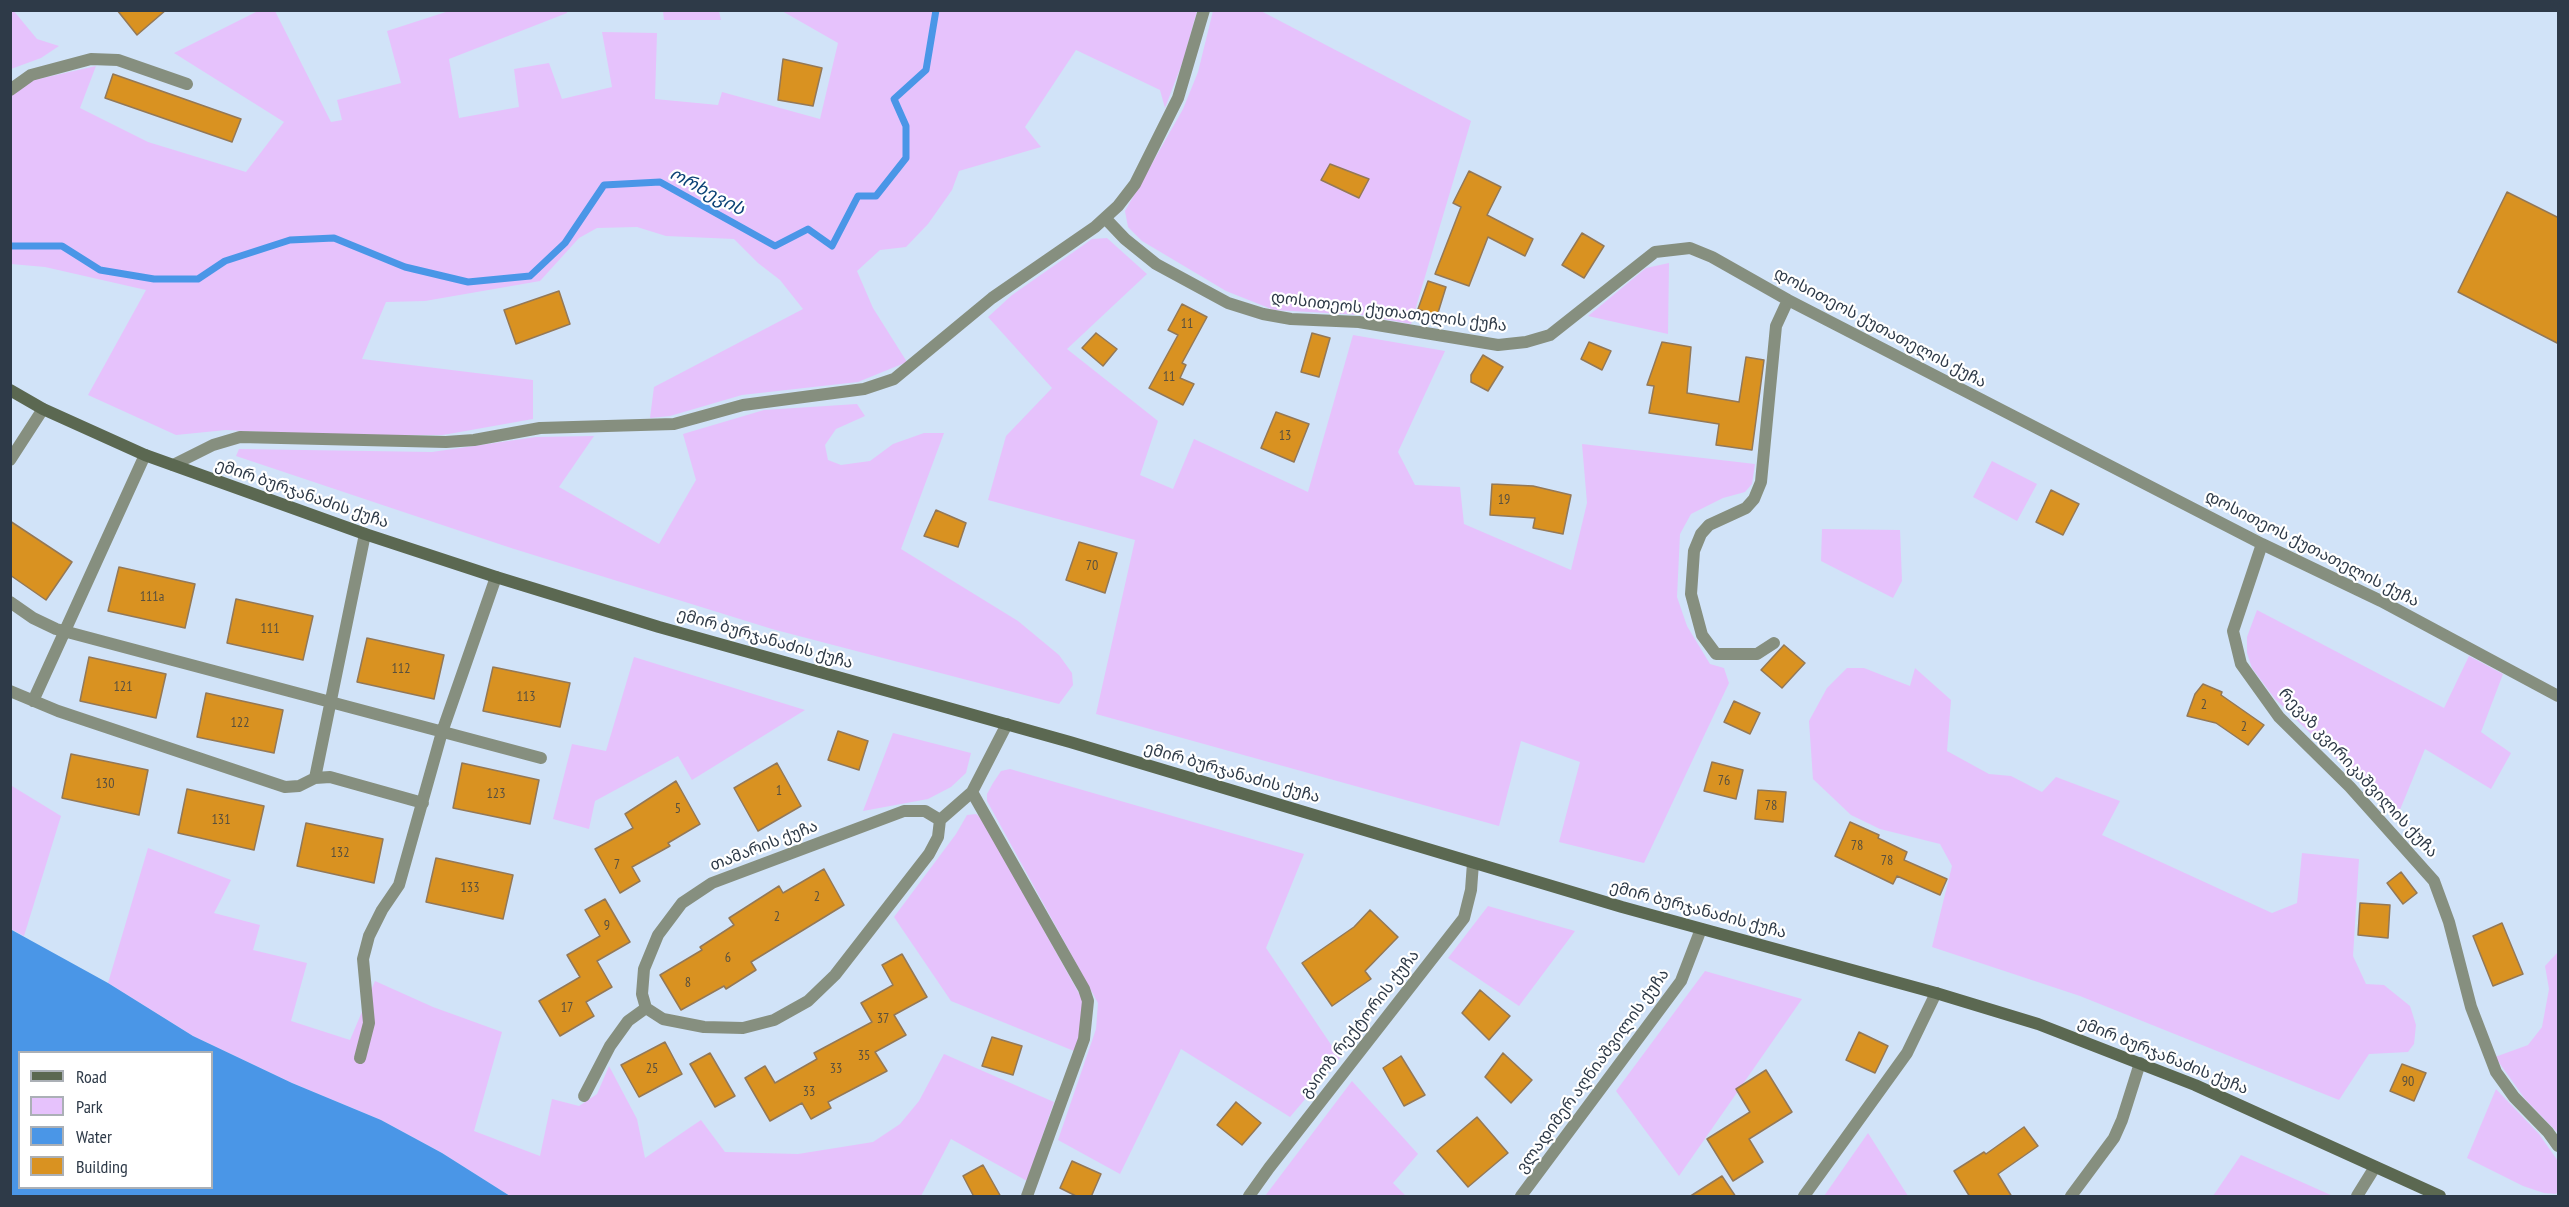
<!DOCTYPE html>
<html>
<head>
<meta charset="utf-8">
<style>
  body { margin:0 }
  #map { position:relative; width:2569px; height:1207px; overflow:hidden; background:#d1e3f8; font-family:"PT Sans Narrow",sans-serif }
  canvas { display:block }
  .frame { position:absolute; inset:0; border:12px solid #2e3a48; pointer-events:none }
  .legend { position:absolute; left:18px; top:1051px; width:195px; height:138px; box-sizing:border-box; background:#fff; border:2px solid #abb0b6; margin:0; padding:8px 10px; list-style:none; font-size:18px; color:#2e3a48 }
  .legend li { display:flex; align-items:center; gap:12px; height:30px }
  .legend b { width:30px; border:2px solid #abb0b6 }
</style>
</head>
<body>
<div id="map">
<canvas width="2569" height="1207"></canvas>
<div class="frame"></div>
<ul class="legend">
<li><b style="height:8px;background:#5b6851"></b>Road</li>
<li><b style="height:16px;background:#e6c2fc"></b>Park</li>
<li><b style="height:16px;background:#4a96e7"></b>Water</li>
<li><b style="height:16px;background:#d99221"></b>Building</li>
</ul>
</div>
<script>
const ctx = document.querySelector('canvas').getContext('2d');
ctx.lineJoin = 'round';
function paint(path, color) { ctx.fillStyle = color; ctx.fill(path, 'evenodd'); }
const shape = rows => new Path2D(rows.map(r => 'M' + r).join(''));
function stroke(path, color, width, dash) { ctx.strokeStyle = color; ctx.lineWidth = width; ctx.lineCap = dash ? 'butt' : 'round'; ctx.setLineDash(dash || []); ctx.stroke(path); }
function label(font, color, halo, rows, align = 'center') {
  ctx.font = font + ' "PT Sans Narrow","Noto Sans Georgian",sans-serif'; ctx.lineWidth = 4.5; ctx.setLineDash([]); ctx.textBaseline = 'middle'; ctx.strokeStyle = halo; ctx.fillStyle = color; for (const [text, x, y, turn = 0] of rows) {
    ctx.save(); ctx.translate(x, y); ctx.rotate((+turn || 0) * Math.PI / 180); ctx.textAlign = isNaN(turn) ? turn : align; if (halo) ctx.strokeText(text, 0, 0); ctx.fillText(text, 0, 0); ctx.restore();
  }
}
paint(shape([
  [13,10,37,39,59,46,41,58,11,69,10,11],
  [567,10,567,13,449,59,459,118,519,107,514,69,549,63,562,99,612,87,602,32,657,33,655,99,718,105,722,92,820,119,838,43,782,11,1197,11,1183,61,1165,108,1160,90,1076,50,1025,127,1041,147,959,171,952,190,928,224,906,247,880,250,857,271,873,308,907,362,858,382,742,395,670,416,650,418,654,387,803,309,780,280,758,263,734,239,666,236,637,227,597,228,579,238,540,281,425,301,386,302,362,359,533,380,533,419,443,435,326,435,226,430,176,435,88,395,146,290,45,267,11,264,10,97,34,80,96,66,80,108,148,142,246,172,284,122,174,53,258,11,275,11,331,122,342,120,337,100,401,83,387,31,449,11],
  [663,11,719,11,721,20,664,20],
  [1213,11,1261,11,1471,121,1411,324,1361,315,1274,310,1226,291,1142,241,1128,227,1125,211,1183,109,1198,72],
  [1107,238,1147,274,1067,349,1158,421,1140,475,1173,489,1194,439,1308,492,1353,335,1445,351,1398,452,1415,485,1460,487,1464,524,1571,570,1587,503,1582,444,1755,464,1752,484,1745,492,1723,498,1691,514,1680,534,1677,597,1687,626,1710,664,1724,668,1729,683,1644,863,1559,842,1580,762,1521,741,1499,826,1096,714,1135,540,988,500,1006,436,1052,388,988,317,1012,295,1092,239],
  [1669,263,1668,334,1588,316,1646,268],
  [857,404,865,416,836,429,825,445,828,460,841,465,870,461,893,444,924,433,944,433,901,549,1018,621,1059,655,1072,673,1073,685,1059,704,772,629,511,548,236,456,239,449,432,452,536,437,594,436,559,487,659,544,696,480,683,434,764,410],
  [1992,461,2037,484,2017,521,1973,497],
  [1822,529,1900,530,1902,581,1893,598,1821,561],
  [2257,610,2444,708,2469,656,2503,674,2481,732,2511,753,2491,789,2425,749,2397,817,2275,699,2252,668,2247,653,2247,637],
  [634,657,805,710,692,780,678,756,595,801,589,829,553,819,572,744,606,751],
  [1847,668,1864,668,1910,686,1915,668,1951,700,1947,751,1989,774,2011,776,2042,792,2056,777,2120,801,2102,835,2272,913,2297,903,2302,853,2359,859,2353,956,2366,984,2384,985,2410,1006,2416,1025,2414,1044,2408,1052,2369,1054,2339,1100,2080,996,1932,947,1952,866,1940,844,1880,829,1851,815,1813,779,1809,721,1827,688],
  [893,733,971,753,966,773,951,787,928,799,863,811],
  [1010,769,1304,854,1266,948,1340,1058,1290,1117,1181,1049,1120,1174,1058,1140,1096,1029,1098,1003,987,801,987,794,993,783,1001,771],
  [12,786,61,816,24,936,11,929],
  [976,814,983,820,1082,999,1082,1029,1074,1051,951,1001,894,917,956,834,967,815],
  [148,848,231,880,214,913,260,925,253,950,307,963,291,1021,350,1040,375,981,433,1007,502,1032,474,1131,540,1156,552,1099,579,1106,597,1094,609,1066,637,1119,645,1158,701,1120,725,1152,798,1154,873,1142,900,1124,919,1101,944,1054,1054,1102,1027,1181,951,1139,921,1196,510,1196,442,1153,381,1120,292,1083,193,1036,108,983],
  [1488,906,1575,931,1519,1006,1448,958],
  [2557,953,2558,953,2558,1133,2525,1099,2495,1057,2528,1045,2542,1027,2549,989,2545,966],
  [1705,971,1802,999,1679,1176,1616,1091],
  [1352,1081,1418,1154,1393,1183,1406,1196,1265,1196],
  [2496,1089,2539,1134,2558,1161,2558,1191,2556,1194,2544,1193,2523,1186,2467,1158],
  [1868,1133,1908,1196,1824,1196],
  [2241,1155,2333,1196,2213,1196]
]), '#e6c2fc');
paint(shape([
  [10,929,108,983,193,1036,292,1083,381,1120,442,1153,510,1196,11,1196],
  [20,1052,212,1052,212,1188,20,1188]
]), '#4a96e7');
stroke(shape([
  [10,246,62,246,100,270,154,279,198,279,225,261,290,240,334,238,405,267,468,282,530,276,565,243,604,185,660,182,775,246,808,229,832,246,858,196,876,196,906,158,906,126,894,99,926,70,936,10]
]), '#4a96e7', 7);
const building = shape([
  [117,10,166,10,137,35,117,10],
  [783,59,822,68,813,106,778,100,783,59],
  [113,74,241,119,232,142,105,98,113,74],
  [1330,164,1369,179,1359,198,1321,180,1330,164],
  [1469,171,1501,187,1487,215,1533,239,1525,256,1488,237,1469,286,1435,274,1461,207,1453,203,1469,171],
  [2507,192,2559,218,2559,344,2458,292,2507,192],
  [1582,233,1604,246,1584,278,1562,265,1582,233],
  [1428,281,1446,287,1437,316,1418,309,1428,281],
  [559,291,570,324,516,344,504,310,559,291],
  [1182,304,1207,317,1182,363,1186,365,1180,378,1194,384,1183,405,1149,388,1178,335,1168,330,1182,304],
  [1096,333,1117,349,1103,366,1082,348,1096,333],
  [1312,333,1330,338,1319,377,1301,372,1312,333],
  [1589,342,1611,351,1602,370,1581,359,1589,342],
  [1662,342,1691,347,1687,393,1739,402,1746,357,1764,360,1752,450,1716,445,1719,424,1649,413,1654,386,1647,385,1662,342],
  [1483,355,1503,367,1488,391,1471,382,1471,375,1483,355],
  [1276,412,1309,424,1294,462,1261,448,1276,412],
  [1492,484,1533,486,1571,495,1563,534,1533,528,1535,518,1490,515,1492,484],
  [2051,490,2079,504,2063,535,2036,522,2051,490],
  [936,510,966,523,958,547,924,536,936,510],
  [10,521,72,562,46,600,10,575,10,521],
  [1079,542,1117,553,1105,593,1066,580,1079,542],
  [119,567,195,584,185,628,108,611,119,567],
  [236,599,313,616,303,660,227,643,236,599],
  [367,638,444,655,434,699,357,682,367,638],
  [1784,645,1805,663,1782,688,1761,670,1784,645],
  [89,657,166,674,156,718,80,701,89,657],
  [493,667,570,683,560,727,483,711,493,667],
  [2203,684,2222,692,2221,695,2264,725,2248,745,2216,723,2187,716,2195,694,2203,684],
  [206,693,283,710,274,753,197,737,206,693],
  [1734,701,1760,713,1750,734,1724,722,1734,701],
  [838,731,868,741,859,770,828,760,838,731],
  [71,754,148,770,139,815,62,798,71,754],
  [1712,762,1743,770,1736,799,1704,791,1712,762],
  [462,763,539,780,530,824,453,808,462,763],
  [777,763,801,806,758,831,734,788,777,763],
  [676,781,700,824,668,843,670,846,632,867,640,881,620,893,595,849,633,828,625,814,676,781],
  [187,789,264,806,254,850,178,833,187,789],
  [1758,790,1786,792,1783,822,1755,819,1758,790],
  [1850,822,1879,835,1878,838,1907,852,1904,860,1947,879,1940,895,1897,876,1893,884,1835,856,1850,822],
  [306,823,383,839,374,883,297,866,306,823],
  [436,858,513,875,503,919,426,902,436,858],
  [824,869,844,905,751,962,756,970,726,989,724,986,681,1010,660,975,702,950,700,947,734,925,729,918,779,886,783,893,824,869],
  [2401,872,2417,893,2403,904,2387,883,2401,872],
  [605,899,630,942,597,961,612,987,586,1002,594,1016,560,1036,539,1001,580,977,567,955,600,936,585,910,605,899],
  [2360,903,2390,905,2388,938,2358,935,2360,903],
  [1370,910,1398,937,1365,971,1371,979,1332,1006,1302,963,1354,927,1370,910],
  [2502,923,2523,974,2493,986,2473,936,2502,923],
  [902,954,927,997,894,1015,906,1035,875,1052,887,1071,828,1102,831,1108,811,1119,802,1103,770,1121,745,1078,765,1066,775,1083,817,1059,814,1053,872,1022,861,1003,893,985,882,965,902,954],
  [1480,990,1510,1016,1489,1040,1462,1013,1480,990],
  [1859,1032,1888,1046,1875,1073,1846,1060,1859,1032],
  [992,1037,1022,1046,1013,1075,982,1066,992,1037],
  [665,1042,682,1074,639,1097,621,1065,665,1042],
  [710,1053,735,1096,715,1107,690,1064,710,1053],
  [1503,1053,1532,1080,1511,1103,1485,1077,1503,1053],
  [1401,1056,1425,1095,1404,1106,1383,1068,1401,1056],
  [2402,1064,2426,1073,2414,1101,2390,1091,2402,1064],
  [1766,1070,1792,1112,1749,1139,1763,1162,1733,1181,1707,1139,1750,1112,1736,1089,1766,1070],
  [1236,1102,1261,1123,1242,1145,1217,1125,1236,1102],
  [1477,1117,1508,1153,1468,1187,1437,1151,1477,1117],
  [2024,1127,2038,1146,1998,1174,2012,1197,1970,1197,1954,1171,1984,1152,1986,1154,2024,1127],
  [1072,1161,1101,1174,1091,1197,1078,1197,1060,1188,1072,1161],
  [983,1165,1001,1197,974,1197,963,1176,983,1165],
  [1722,1176,1736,1197,1689,1197,1722,1176]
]);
paint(building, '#d99221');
stroke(building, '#937857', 1.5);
stroke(shape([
  [10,90,31,75,91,59,118,60,187,84],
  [1105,218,1125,239,1156,264,1228,303,1263,314,1291,319,1359,322,1498,345,1526,342,1550,335,1655,252,1690,248,1712,257,1788,300,2262,544,2381,601,2558,696],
  [10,460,43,409],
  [173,465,213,445,240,437,446,442,474,440,540,428,674,424,743,405,864,389,894,379,992,298,1095,227,1118,206,1135,184,1178,98,1204,10],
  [2262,544,2233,631,2241,664,2279,717,2350,787,2434,881,2449,922,2471,1007,2496,1072,2514,1097,2548,1132,2558,1146],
  [10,602,33,618,56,629,541,758],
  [1774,643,1757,654,1716,654,1702,635,1691,594,1694,551,1701,534,1709,525,1746,508,1754,499,1761,482,1776,326,1788,300],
  [10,691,58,711,285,787,299,786,315,778,330,777,423,803],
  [33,701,145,455],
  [315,778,365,534],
  [972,792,1084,989,1088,1001,1084,1039,1027,1196],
  [940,820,925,811,904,811,712,883,682,903,658,935,644,969,642,994,646,1008,663,1019,704,1027,743,1028,774,1020,808,1001,835,975,929,854,938,837,940,820,972,792,1007,724],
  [360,1058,369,1023,363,959,369,936,382,910,399,885,442,732,496,577],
  [584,1096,610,1046,628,1021,646,1008],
  [1249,1196,1269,1168,1464,918,1471,890,1473,863],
  [1521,1196,1681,981,1701,929],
  [1804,1196,1907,1053,1936,993],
  [2071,1196,2114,1138,2122,1120,2140,1063],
  [2357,1196,2375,1167]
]), '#868f7f', 12);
stroke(shape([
  [10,390,43,409,145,455,365,534,496,577,659,627,1070,742,1622,907,1936,993,2038,1024,2195,1085,2440,1196]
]), '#5b6851', 12);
label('14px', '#59503e', null, [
  ["11",1187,324],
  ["11",1169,377],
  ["13",1285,436],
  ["19",1504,500],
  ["70",1092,566],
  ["111a",152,597],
  ["111",270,629],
  ["112",401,669],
  ["121",123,687],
  ["113",526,697],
  ["2",2204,705],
  ["122",240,723],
  ["2",2244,727],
  ["76",1724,781],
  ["130",105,784],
  ["1",779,791],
  ["123",496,794],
  ["78",1771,806],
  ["5",678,809],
  ["131",221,820],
  ["78",1857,846],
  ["132",340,853],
  ["78",1887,861],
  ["7",617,865],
  ["133",470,888],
  ["2",817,897],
  ["2",777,917],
  ["9",607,926],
  ["6",728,958],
  ["8",688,983],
  ["17",567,1008],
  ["37",883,1019],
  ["35",864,1056],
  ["25",652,1069],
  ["33",836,1069],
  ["90",2408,1082],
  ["33",809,1092]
]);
label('16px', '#2e3a48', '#fff', [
  ["დოსითეოს ქუთათელის ქუჩა",1389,312,7],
  ["დოსითეოს ქუთათელის ქუჩა",1880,328,28],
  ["ემირ ბურჯანაძის ქუჩა",302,494,19],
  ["დოსითეოს ქუთათელის ქუჩა",2312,549,27],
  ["ემირ ბურჯანაძის ქუჩა",765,639,16],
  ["ემირ ბურჯანაძის ქუჩა",1232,773,16],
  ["რევაზ კვირიკაშვილის ქუჩა",2358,773,47],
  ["თამარის ქუჩა",764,846,-21],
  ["ემირ ბურჯანაძის ქუჩა",1698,910,15],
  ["გაიოზ რექტორის ქუჩა",1360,1024,-52],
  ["ემირ ბურჯანაძის ქუჩა",2163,1056,22],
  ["ვლადიმერ აღნიაშვილის ქუჩა",1593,1071,-54]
]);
label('italic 18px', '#0b4276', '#fff', [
  ["ორხევის",707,192,28]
]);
</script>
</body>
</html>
